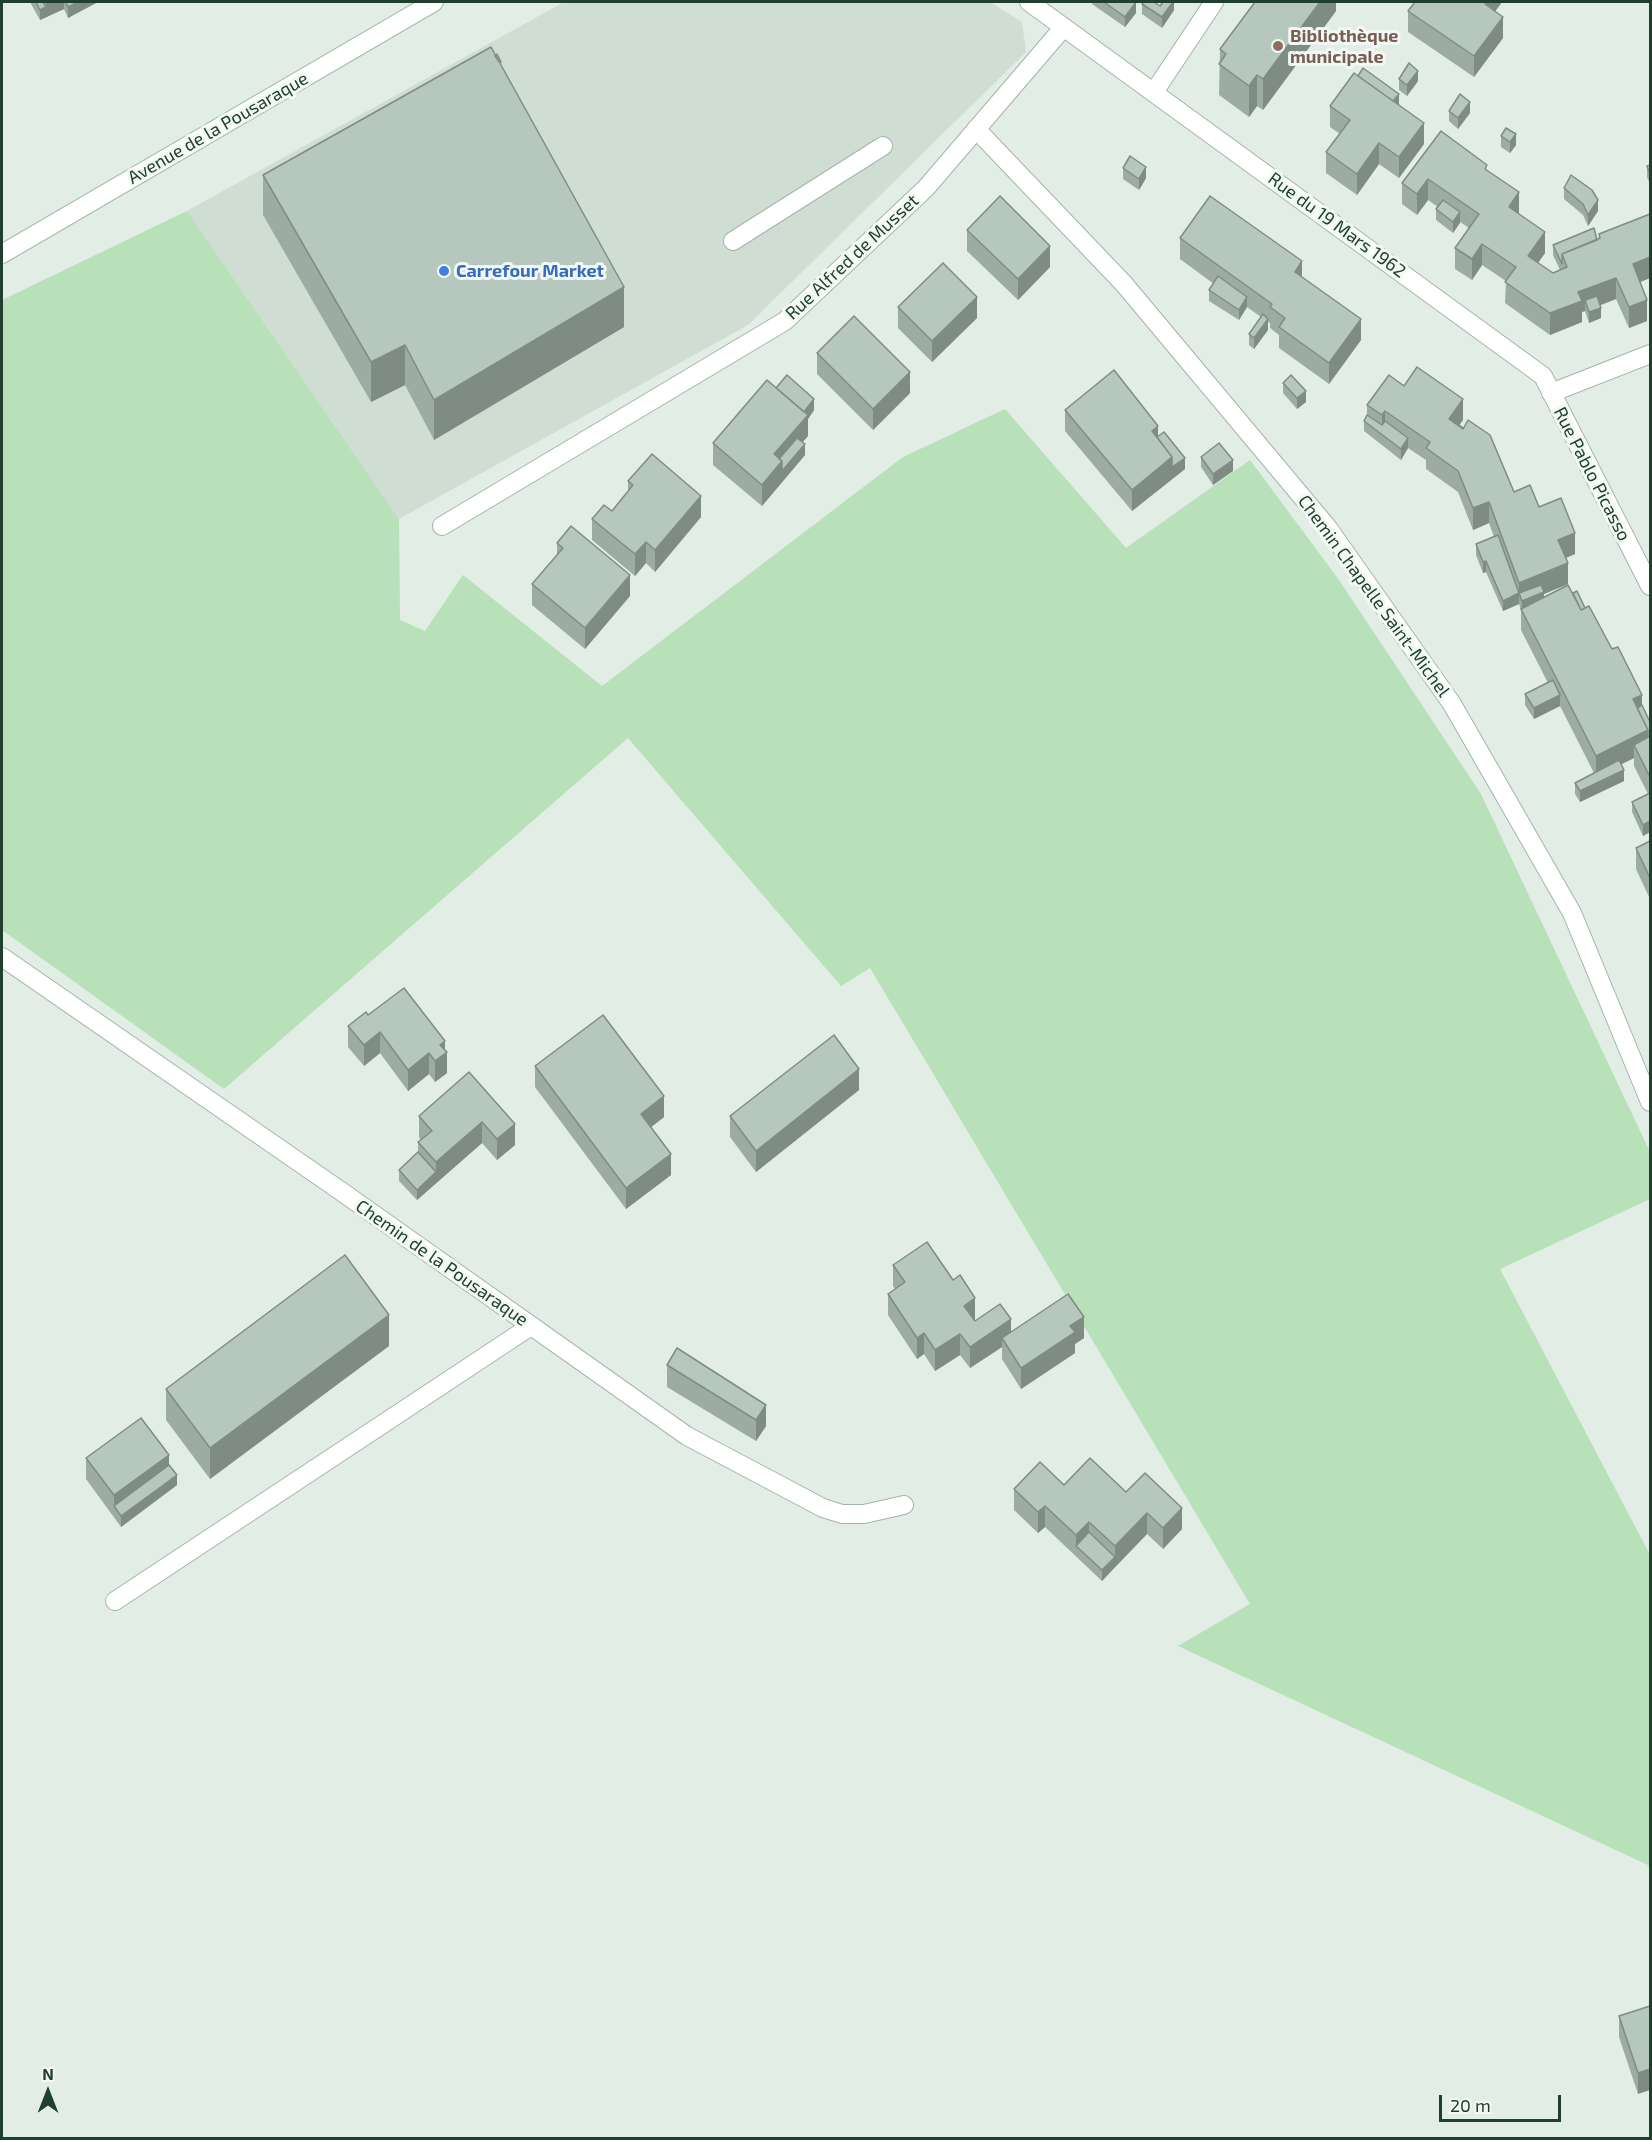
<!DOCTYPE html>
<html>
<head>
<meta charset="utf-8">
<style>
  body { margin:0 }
  #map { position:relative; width:1652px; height:2140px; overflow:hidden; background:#e1ede5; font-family:"Exo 2",sans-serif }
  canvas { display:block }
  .frame { position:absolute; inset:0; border:3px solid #203f2f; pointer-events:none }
  .north { position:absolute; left:18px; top:2062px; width:60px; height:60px; -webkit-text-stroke:4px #f2f9f4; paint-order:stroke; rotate:0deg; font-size:16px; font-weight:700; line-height:24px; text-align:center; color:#203f2f }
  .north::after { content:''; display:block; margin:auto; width:21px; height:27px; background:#203f2f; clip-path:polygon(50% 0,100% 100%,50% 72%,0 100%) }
  .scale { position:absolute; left:1439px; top:2095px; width:122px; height:27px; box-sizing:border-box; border:3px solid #203f2f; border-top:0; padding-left:8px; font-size:18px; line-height:21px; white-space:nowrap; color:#203f2f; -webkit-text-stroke:4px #f2f9f4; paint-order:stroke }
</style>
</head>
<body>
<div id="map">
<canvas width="1652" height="2140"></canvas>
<div class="frame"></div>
<div class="north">N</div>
<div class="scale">20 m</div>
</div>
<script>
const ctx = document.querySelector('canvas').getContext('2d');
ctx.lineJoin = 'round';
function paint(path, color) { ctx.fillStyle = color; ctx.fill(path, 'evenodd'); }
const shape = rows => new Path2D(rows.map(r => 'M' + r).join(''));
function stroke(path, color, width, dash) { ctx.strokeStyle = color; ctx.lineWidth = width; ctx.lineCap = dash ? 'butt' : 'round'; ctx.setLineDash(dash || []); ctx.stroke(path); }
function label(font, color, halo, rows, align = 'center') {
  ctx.font = font + ' "Exo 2",sans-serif'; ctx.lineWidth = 6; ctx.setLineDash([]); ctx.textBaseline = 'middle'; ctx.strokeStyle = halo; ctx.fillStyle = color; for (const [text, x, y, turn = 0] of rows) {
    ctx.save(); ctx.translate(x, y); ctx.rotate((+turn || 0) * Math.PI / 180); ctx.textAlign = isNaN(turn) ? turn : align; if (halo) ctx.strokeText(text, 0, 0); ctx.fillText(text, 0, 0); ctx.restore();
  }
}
paint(shape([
  [564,2,990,2,1022,22,1026,52,748,325,399,519,187,211]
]), '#cfddd3');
paint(shape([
  [187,211,399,519,400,620,425,631,463,575,602,686,903,457,1005,409,1126,548,1250,460,1339,580,1481,794,1650,1152,1650,1199,1500,1269,1650,1555,1650,1866,1178,1646,1250,1604,870,968,841,986,628,738,224,1089,2,930,2,300]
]), '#b8e0b9');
const lane = shape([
  [733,241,883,146],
  [115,1601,531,1326]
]);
const street = shape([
  [1029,2,1543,376,1650,586],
  [1154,92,1214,2],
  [976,129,1124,284,1328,528,1452,704,1572,913,1650,1102],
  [1551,393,1650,354],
  [442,526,785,321,926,188,1063,28],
  [2,957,345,1194,687,1436,823,1508,842,1514,864,1514,904,1505]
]);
const secondary = shape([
  [2,254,434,2]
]);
stroke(lane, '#a3b5ab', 20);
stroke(street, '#a3b5ab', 20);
stroke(secondary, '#a1bcad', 20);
stroke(lane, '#fff', 18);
stroke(street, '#fff', 18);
stroke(secondary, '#fff', 18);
paint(shape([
  [30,2,98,2,68,18,64,9,40,20],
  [1092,2,1135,2,1136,13,1125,27,1092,4],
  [1174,2,1174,10,1162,28,1142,14,1142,4,1160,6],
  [1336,2,1336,11,1263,110,1257,106,1249,117,1219,95,1220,49],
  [1502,2,1495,11,1503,38,1474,77,1408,32,1408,11],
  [501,66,624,327,434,440,405,385,371,402,263,215,263,175],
  [1399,79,1418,81,1407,96,1399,90],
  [1399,104,1424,144,1399,178,1379,164,1357,195,1326,173,1326,152,1340,134,1330,127,1330,106],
  [1449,111,1470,113,1458,129,1449,121],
  [1501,136,1516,145,1510,153,1501,147],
  [1650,165,1650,184,1647,177,1647,166],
  [1123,168,1146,178,1139,190,1123,179],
  [1487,170,1519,213,1545,253,1538,263,1553,273,1560,270,1553,255,1553,245,1597,240,1599,239,1599,234,1650,278,1640,282,1647,321,1629,328,1616,299,1600,305,1601,318,1589,323,1585,311,1582,312,1582,322,1550,335,1505,303,1506,281,1482,265,1472,280,1455,269,1455,248,1469,228,1460,222,1453,233,1436,220,1436,209,1438,207,1428,200,1417,215,1402,204,1402,183],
  [1564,188,1598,211,1588,226,1583,215,1564,199],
  [967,230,1050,267,1018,300,967,251],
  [1180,238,1302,277,1361,340,1329,384,1279,348,1279,335,1270,328,1270,323,1268,322,1268,330,1254,349,1249,345,1249,334,1261,317,1247,307,1239,320,1209,301,1209,290,1214,284,1180,259],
  [898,307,977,318,932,362,898,328],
  [817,353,910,393,873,430,817,374],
  [1394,379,1463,420,1459,425,1514,492,1539,507,1575,554,1566,558,1568,584,1544,594,1544,598,1573,593,1585,608,1612,649,1642,705,1650,722,1650,832,1643,836,1632,812,1632,802,1648,794,1634,766,1634,758,1621,764,1624,781,1580,802,1575,794,1575,783,1594,773,1560,706,1534,719,1525,705,1525,694,1548,683,1521,630,1521,611,1519,604,1503,611,1486,572,1483,573,1476,555,1476,544,1494,537,1489,523,1473,530,1458,492,1426,469,1426,460,1408,448,1401,460,1364,431,1364,421,1367,415,1367,405],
  [1283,383,1306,402,1297,409,1283,393],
  [776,388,814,410,808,419,808,436,802,442,805,455,762,506,713,465,713,443],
  [1065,410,1158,436,1185,469,1132,511,1065,431],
  [1201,457,1233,471,1213,485,1201,467],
  [628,481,701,517,655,572,646,563,635,576,592,540,592,519,612,511,628,491],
  [557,543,630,596,585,649,532,605,532,584,557,555],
  [1650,841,1650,899,1636,869,1636,848],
  [368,1015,445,1050,447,1073,435,1082,429,1074,408,1091,380,1053,364,1066,348,1047,348,1026],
  [535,1066,664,1117,651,1127,671,1175,626,1209,535,1087],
  [469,1072,515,1145,497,1160,482,1143,417,1200,399,1181,399,1170,418,1152,418,1142,421,1140,419,1137,419,1116],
  [859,1090,756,1172,730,1137,730,1116],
  [893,1265,953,1280,975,1320,974,1320,1011,1332,1084,1338,1075,1344,1075,1353,1021,1389,1002,1359,1002,1347,970,1368,960,1355,935,1371,924,1354,917,1359,888,1315,888,1294,895,1289,893,1286],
  [389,1346,210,1479,166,1420,166,1389],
  [667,1365,766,1426,756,1441,667,1387],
  [86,1458,169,1465,177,1485,121,1527,86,1479],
  [1064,1485,1126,1492,1182,1529,1163,1549,1147,1534,1102,1581,1045,1527,1038,1533,1014,1510,1014,1489],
  [1650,2006,1638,2094,1619,2037,1619,2016]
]), '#9daca3');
paint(shape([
  [46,2,64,2,64,9,40,20,40,10,46,7],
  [78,2,79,2,79,12,68,18,68,7],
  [79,2,98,2,79,12],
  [1136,2,1136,13,1125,27,1125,17],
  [1173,2,1174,2,1174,10,1162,28,1162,17],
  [1320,2,1336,2,1336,11,1263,110,1263,79],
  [1487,2,1502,2,1485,25,1485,4],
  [1503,17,1503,38,1474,77,1474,56],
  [1418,71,1418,81,1407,96,1407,85],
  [1257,75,1257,106,1249,117,1249,86],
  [1399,94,1399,104,1388,119,1388,109],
  [1470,102,1470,113,1458,129,1458,118],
  [1424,123,1424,144,1399,178,1399,157],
  [1516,134,1516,145,1510,153,1510,142],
  [1379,143,1379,164,1357,195,1357,174],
  [1146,167,1146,178,1139,190,1139,179],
  [1428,179,1428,200,1417,215,1417,194],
  [1519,192,1519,213,1509,228,1509,207],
  [1598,200,1598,211,1588,226,1588,215],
  [1460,212,1460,223,1453,233,1453,222],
  [1545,232,1545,253,1528,277,1528,256],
  [1482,244,1482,265,1472,280,1472,259],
  [1050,246,1050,267,1018,300,1018,279],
  [1650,257,1650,278,1633,285,1633,264],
  [1302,261,1302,282,1295,272],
  [1616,278,1616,299,1588,310,1585,300,1585,311,1582,312,1582,322,1550,335,1550,313,1578,292],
  [624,287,624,327,434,440,434,400],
  [977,297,977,318,932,362,932,341],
  [1247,297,1247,307,1239,320,1239,310],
  [1647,300,1647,321,1629,328,1629,307],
  [1601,308,1601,318,1589,323,1589,312],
  [1268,319,1268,330,1254,349,1254,338],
  [1361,319,1361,340,1329,384,1329,363],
  [405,345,405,385,371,402,371,362],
  [910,372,910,393,873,430,873,409],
  [1306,391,1306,402,1297,409,1297,398],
  [814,399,814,410,808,419,808,436,782,466,805,444,805,455,762,506,762,485,774,454,799,419],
  [1463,399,1463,420,1454,433,1449,419],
  [1385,411,1385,432,1382,436,1382,415],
  [1158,426,1158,447,1152,431],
  [1408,438,1408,448,1401,460,1401,449],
  [1172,457,1185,458,1185,469,1132,511,1132,490],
  [1233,460,1233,471,1213,485,1213,474],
  [701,496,701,517,655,572,655,550],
  [1489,502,1489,523,1473,530,1473,508],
  [1575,533,1575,554,1558,561,1558,540],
  [646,542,646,563,635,576,635,554],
  [1486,561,1486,572,1483,573,1483,562],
  [1568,563,1568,584,1544,594,1544,603,1522,610,1522,601,1519,593,1519,604,1503,611,1503,601,1519,593,1519,583],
  [630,575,630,596,585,649,585,628],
  [1560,695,1560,706,1534,719,1534,708],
  [1642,695,1642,716,1633,710,1633,699],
  [1648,730,1648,751,1634,745,1634,758,1596,777,1596,756],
  [1624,770,1624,781,1580,802,1580,791],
  [1650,821,1650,832,1643,836,1643,825],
  [380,1032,380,1053,364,1066,364,1045],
  [445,1041,445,1053,447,1052,447,1073,435,1082,435,1061,440,1045],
  [429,1053,429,1074,408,1091,408,1070],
  [859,1069,859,1090,756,1172,756,1151],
  [664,1096,664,1117,641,1135,641,1114],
  [482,1122,482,1143,417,1200,417,1190,436,1172,436,1162],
  [515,1124,515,1145,497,1160,497,1139],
  [671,1154,671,1175,626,1209,626,1188],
  [975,1298,975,1320,964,1327,964,1306],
  [389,1315,389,1346,210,1479,210,1448],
  [1084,1317,1084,1338,1075,1344,1075,1353,1021,1389,1021,1368,1070,1326],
  [1011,1319,1011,1341,1002,1338,1002,1347,970,1368,970,1347],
  [924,1333,924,1354,917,1359,917,1338],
  [960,1334,960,1355,935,1371,935,1350],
  [766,1405,766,1426,756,1441,756,1420],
  [169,1455,169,1476,114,1506,114,1517,114,1495],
  [177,1475,177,1485,121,1527,121,1516],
  [1045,1506,1045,1527,1038,1533,1038,1512],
  [1182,1508,1182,1529,1163,1549,1163,1528],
  [1147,1513,1147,1534,1115,1567,1115,1546],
  [1089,1522,1089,1543,1076,1546,1076,1535],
  [1115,1557,1115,1567,1102,1581,1102,1570],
  [1650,2069,1650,2090,1638,2094,1638,2073]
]), '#7f8c84');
const building = shape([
  [36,2,43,2,46,7,40,10,36,2],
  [66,2,78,2,68,7,66,2],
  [1104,2,1136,2,1125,17,1104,2],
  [1144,2,1154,2,1160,6,1163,2,1173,2,1162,17,1142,4,1144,2],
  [1255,2,1320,2,1263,79,1257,75,1249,86,1219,64,1226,54,1220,49,1255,2],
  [1415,2,1487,2,1485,4,1503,17,1474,56,1408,11,1415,2],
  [491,47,624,287,434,400,405,345,371,362,263,175,491,47],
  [497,54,501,62,500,63,495,56,497,54],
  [1409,63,1418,71,1407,85,1399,79,1409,63],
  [1363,68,1399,94,1393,101,1358,76,1363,68],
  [1354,73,1424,123,1399,157,1379,143,1357,174,1326,152,1350,120,1330,106,1354,73],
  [1460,94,1470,102,1458,118,1449,111,1460,94],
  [1506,128,1516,134,1510,142,1501,136,1506,128],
  [1441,131,1487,165,1485,169,1519,192,1509,207,1545,232,1528,256,1553,273,1567,267,1562,254,1600,238,1599,234,1650,214,1650,257,1633,264,1647,300,1629,307,1616,278,1578,292,1582,301,1550,313,1505,282,1516,267,1482,244,1472,259,1455,248,1479,214,1428,179,1417,194,1402,183,1441,131],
  [1130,156,1146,167,1139,179,1123,168,1130,156],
  [1650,165,1650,174,1647,166,1650,165],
  [1571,175,1592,190,1598,200,1588,215,1583,204,1564,188,1571,175],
  [1000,196,1050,246,1018,279,967,230,1000,196],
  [1210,196,1302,261,1295,272,1361,319,1329,363,1279,327,1285,318,1270,307,1272,304,1180,238,1210,196],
  [1443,200,1460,212,1453,222,1436,209,1443,200],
  [1594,228,1597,240,1562,254,1562,264,1553,245,1594,228],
  [943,263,977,297,932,341,898,307,943,263],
  [1218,276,1247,297,1239,310,1209,290,1218,276],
  [1597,296,1601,308,1589,312,1585,300,1597,296],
  [1263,314,1268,319,1254,338,1249,334,1263,314],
  [854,316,910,372,873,409,817,353,854,316],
  [1417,367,1463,399,1449,419,1463,429,1468,420,1490,435,1514,492,1530,485,1539,507,1561,498,1575,533,1558,540,1568,563,1519,583,1489,502,1473,508,1458,471,1426,448,1430,442,1385,411,1382,415,1367,405,1389,375,1404,386,1417,367],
  [1114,370,1158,426,1152,431,1172,457,1132,490,1065,410,1114,370],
  [787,375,814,399,804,412,776,388,787,375],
  [1291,375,1306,391,1297,398,1283,383,1291,375],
  [767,380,808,415,774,454,782,461,762,485,713,443,767,380],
  [1367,415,1382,425,1385,421,1408,438,1401,449,1364,421,1367,415],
  [1454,421,1463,428,1463,429,1454,422,1454,421],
  [1164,432,1185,458,1172,467,1172,457,1157,437,1164,432],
  [797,438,805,444,782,471,782,461,779,459,797,438],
  [1219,443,1233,460,1213,474,1201,457,1219,443],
  [652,454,701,496,655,550,646,542,635,554,592,519,604,505,612,511,633,485,628,481,652,454],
  [571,526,630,575,585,628,532,584,563,548,557,543,571,526],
  [1498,535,1519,593,1503,601,1486,561,1483,562,1476,544,1498,535],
  [1541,585,1544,592,1522,601,1519,593,1541,585],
  [1568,585,1581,610,1589,606,1612,649,1618,647,1642,695,1633,699,1648,730,1596,756,1521,609,1568,585],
  [1577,591,1585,608,1581,610,1573,593,1577,591],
  [1553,680,1560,695,1534,708,1525,694,1553,680],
  [1642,705,1650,722,1650,736,1648,737,1648,730,1637,708,1642,705],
  [1650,736,1650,777,1634,745,1650,736],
  [1619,760,1624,770,1580,791,1575,783,1619,760],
  [1650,793,1650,821,1643,825,1632,802,1650,793],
  [1650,841,1650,878,1636,848,1650,841],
  [404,988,445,1041,440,1045,447,1052,435,1061,429,1053,408,1070,380,1032,364,1045,348,1026,366,1012,368,1015,404,988],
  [603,1015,664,1096,641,1114,671,1154,626,1188,535,1066,603,1015],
  [834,1035,859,1069,756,1151,730,1116,834,1035],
  [469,1072,515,1124,497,1139,482,1122,436,1162,418,1142,432,1131,419,1116,469,1072],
  [418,1152,436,1172,417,1190,399,1170,418,1152],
  [927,1242,953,1280,960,1275,975,1298,964,1306,975,1321,1000,1304,1011,1319,970,1347,960,1334,935,1350,924,1333,917,1338,888,1294,905,1282,893,1265,927,1242],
  [345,1255,389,1315,210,1448,166,1389,345,1255],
  [1068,1294,1084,1317,1070,1326,1075,1332,1021,1368,1002,1338,1068,1294],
  [677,1348,766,1405,756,1420,667,1365,677,1348],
  [141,1418,169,1455,114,1495,86,1458,141,1418],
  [1090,1458,1126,1492,1145,1473,1182,1508,1163,1528,1147,1513,1115,1546,1089,1522,1076,1535,1045,1506,1038,1512,1014,1489,1040,1462,1064,1485,1090,1458],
  [169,1465,177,1475,121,1516,114,1506,169,1465],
  [1089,1532,1115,1557,1102,1570,1076,1546,1089,1532],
  [1650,2006,1650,2069,1638,2073,1619,2016,1650,2006]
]);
paint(building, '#b6c8bd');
stroke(building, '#7f8c84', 1.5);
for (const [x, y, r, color] of [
  [1278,46,6,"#8d6e63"],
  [444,271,6,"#3f7fe0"]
]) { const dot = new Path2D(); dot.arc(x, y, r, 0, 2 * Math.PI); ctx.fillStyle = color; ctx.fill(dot); stroke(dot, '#f2f9f4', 2); }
label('bold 18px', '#785e54', '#f2f9f4', [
  ["Bibliothèque",1290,36],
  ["municipale",1290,57]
], 'left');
label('18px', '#203f2f', '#f2f9f4', [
  ["Avenue de la Pousaraque",218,128,-30],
  ["Rue du 19 Mars 1962",1337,225,36],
  ["Rue Alfred de Musset",852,257,-43],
  ["Rue Pablo Picasso",1592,474,63],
  ["Chemin Chapelle Saint-Michel",1374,596,54],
  ["Chemin de la Pousaraque",442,1263,35]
]);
label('bold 18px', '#366cbe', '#f2f9f4', [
  ["Carrefour Market",456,271]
], 'left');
</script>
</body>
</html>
